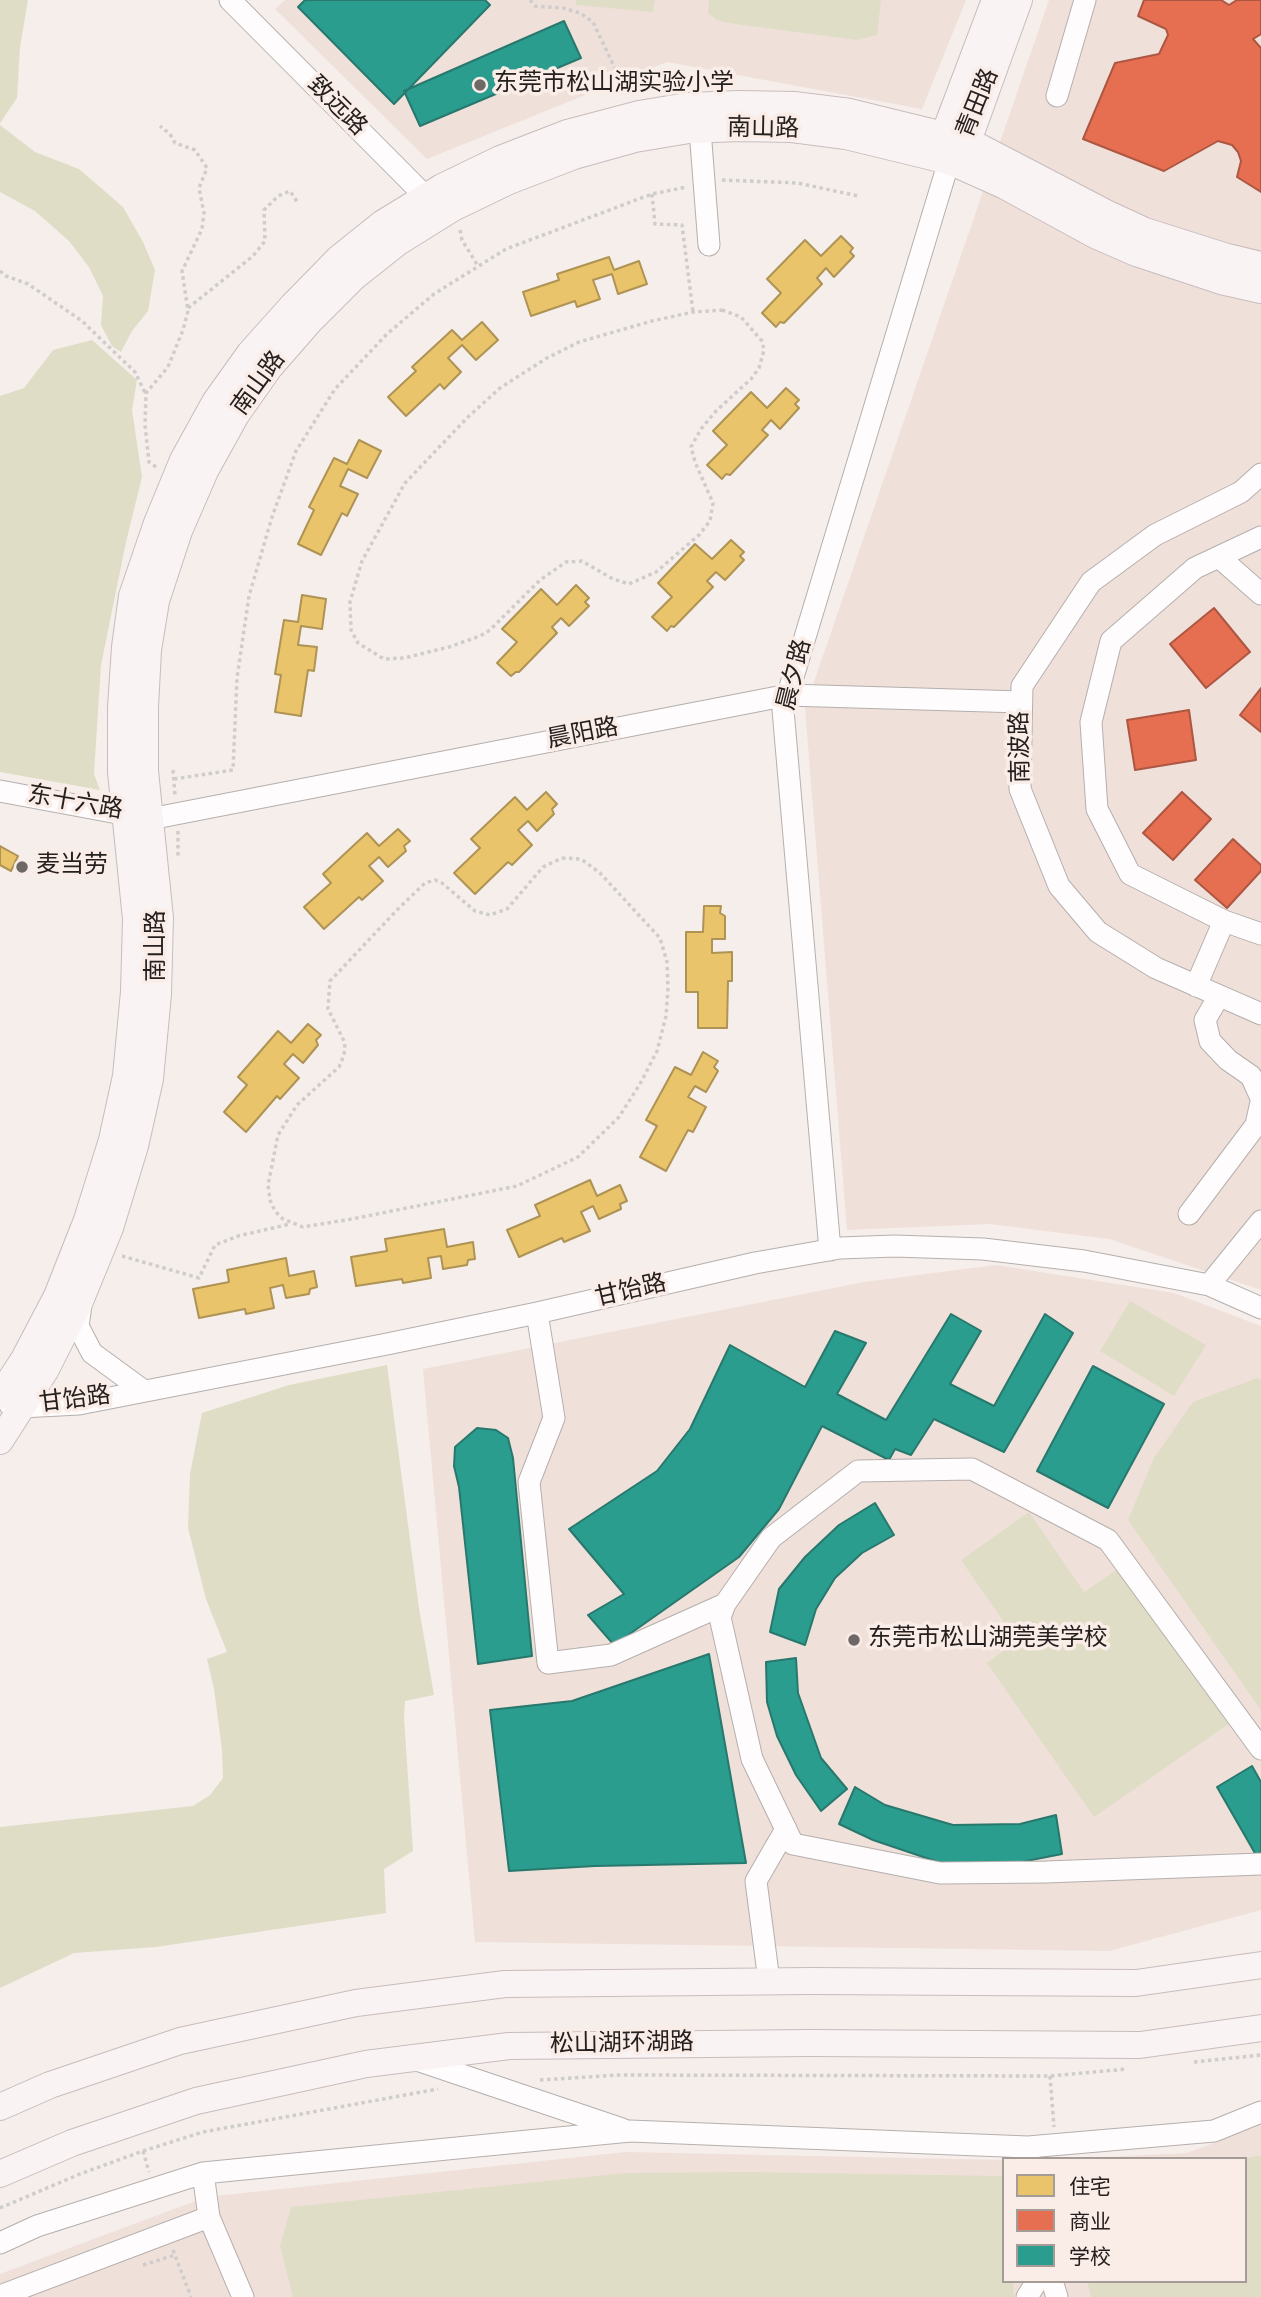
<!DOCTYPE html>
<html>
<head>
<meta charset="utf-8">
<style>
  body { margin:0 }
  #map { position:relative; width:1261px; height:2297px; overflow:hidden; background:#f6eeeb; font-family:"Source Sans 3","Noto Sans SC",sans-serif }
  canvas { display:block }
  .legend { position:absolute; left:1002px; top:2157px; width:245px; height:126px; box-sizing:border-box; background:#faede7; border:2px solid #a59b97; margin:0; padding:9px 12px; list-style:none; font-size:21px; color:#25201f }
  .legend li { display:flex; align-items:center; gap:14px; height:35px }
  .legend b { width:35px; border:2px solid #a59b97 }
</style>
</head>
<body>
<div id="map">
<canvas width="1261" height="2297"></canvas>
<ul class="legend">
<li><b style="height:19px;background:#e9c46a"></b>住宅</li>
<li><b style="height:19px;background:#e76f51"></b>商业</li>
<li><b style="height:19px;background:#2a9d8f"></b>学校</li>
</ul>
</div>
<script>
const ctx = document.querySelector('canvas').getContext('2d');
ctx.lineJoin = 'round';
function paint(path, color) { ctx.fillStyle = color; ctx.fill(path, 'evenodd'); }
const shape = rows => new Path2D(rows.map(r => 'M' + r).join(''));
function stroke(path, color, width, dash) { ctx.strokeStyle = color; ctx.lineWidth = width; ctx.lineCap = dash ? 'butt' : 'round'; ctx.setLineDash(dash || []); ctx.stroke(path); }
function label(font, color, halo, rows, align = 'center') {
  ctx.font = font + ' "Source Sans 3","Noto Sans SC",sans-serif'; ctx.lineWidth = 7; ctx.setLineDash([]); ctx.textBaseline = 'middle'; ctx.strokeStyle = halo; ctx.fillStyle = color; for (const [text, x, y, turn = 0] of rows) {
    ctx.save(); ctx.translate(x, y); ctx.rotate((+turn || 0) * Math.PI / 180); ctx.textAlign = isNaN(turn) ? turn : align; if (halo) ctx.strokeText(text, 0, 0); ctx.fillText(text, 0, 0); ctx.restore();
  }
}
paint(shape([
  [285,0,966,0,922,109,667,62,427,159,275,9],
  [1049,0,1261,0,1261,1290,1109,1239,990,1224,847,1230,805,708],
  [996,1265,1174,1293,1261,1326,1261,1910,1109,1951,475,1942,423,1369,864,1282],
  [1261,2125,1261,2297,0,2297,0,2274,206,2197,626,2152,1004,2160,1004,2281,1245,2281,1245,2159,1065,2159,1187,2153]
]), '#f0e0da');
paint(shape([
  [0,0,28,0,20,47,17,98,0,123],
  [576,0,655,0,653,12,576,5],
  [709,0,881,0,877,35,857,40,728,23,717,20,708,13],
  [0,125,35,152,79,169,123,207,143,242,155,270,148,311,132,331,121,352,112,346,101,325,103,296,89,267,69,241,35,211,0,192],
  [92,340,137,380,132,410,142,477,126,542,101,665,94,774,100,790,0,772,0,396,24,388,53,350],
  [1130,1301,1206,1345,1174,1396,1100,1351],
  [387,1365,419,1608,434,1695,405,1701,404,1718,413,1851,384,1869,386,1913,156,1947,74,1953,0,1988,0,1827,193,1806,210,1795,223,1778,222,1750,214,1689,207,1659,227,1652,206,1599,188,1528,190,1474,202,1413,289,1385],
  [1257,1378,1261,1379,1261,1710,1128,1520,1154,1458,1193,1402],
  [1029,1512,1084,1592,1121,1567,1230,1723,1094,1817,987,1663,1017,1641,961,1560],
  [1261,2155,1261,2297,1091,2297,1087,2281,1245,2281,1245,2159,1243,2159],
  [748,2172,1002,2176,1004,2281,1013,2281,1014,2297,293,2297,280,2246,291,2207,625,2173]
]), '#dfddc6');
const homes = shape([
  [841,236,853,248,850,252,854,256,834,277,826,268,817,278,822,284,784,323,780,322,776,327,762,313,781,293,767,279,805,240,821,256,841,236],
  [609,257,614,270,639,261,647,284,618,294,612,274,593,280,600,299,577,307,575,301,531,316,523,292,559,280,557,274,609,257],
  [482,322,498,340,476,360,462,345,448,358,461,372,444,389,440,384,406,416,388,397,416,371,412,367,452,330,462,340,482,322],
  [786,388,799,400,795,404,799,408,780,429,771,420,762,430,768,435,730,475,726,474,722,479,707,465,727,445,713,431,751,392,767,408,786,388],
  [359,440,381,451,367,478,348,469,340,486,358,494,347,516,342,513,321,555,298,544,314,510,309,507,334,458,347,464,359,440],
  [731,540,744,552,740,556,744,560,725,580,716,572,707,581,713,587,674,627,671,626,667,631,652,617,672,597,658,583,695,544,712,559,731,540],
  [576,585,589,598,585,602,589,606,569,626,561,618,552,627,557,633,519,672,516,672,511,676,497,663,517,642,502,629,541,589,557,605,576,585],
  [302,595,326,599,322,629,301,626,298,645,317,647,314,671,308,670,301,716,275,712,281,675,275,674,284,620,298,622,302,595],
  [546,792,557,804,552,809,554,814,537,831,528,821,518,830,532,845,512,865,508,862,475,894,454,873,480,848,471,839,515,797,527,810,546,792],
  [398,829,410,841,404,846,406,851,388,867,379,857,369,866,383,881,362,900,359,897,324,929,304,907,331,883,323,874,367,833,379,846,398,829],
  [0,846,18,856,11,871,0,865,0,846],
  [704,906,721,906,720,913,725,916,725,939,712,939,712,953,732,952,732,981,728,981,727,1028,698,1028,698,992,686,992,686,932,703,932,704,906],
  [308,1024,321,1035,316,1040,318,1045,303,1063,293,1054,284,1064,299,1078,280,1099,277,1096,246,1132,224,1112,247,1085,238,1077,278,1031,291,1043,308,1024],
  [703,1052,718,1061,714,1067,718,1071,706,1092,695,1086,688,1097,706,1107,693,1132,688,1130,666,1171,640,1157,657,1126,646,1120,675,1067,691,1075,703,1052],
  [590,1180,597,1196,620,1185,627,1201,620,1204,621,1209,599,1219,593,1206,581,1212,590,1231,564,1242,562,1238,519,1257,507,1230,540,1216,535,1205,590,1180],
  [444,1229,447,1247,473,1242,475,1259,468,1260,467,1265,443,1269,441,1256,428,1258,431,1278,403,1283,402,1279,356,1286,351,1257,387,1251,385,1239,444,1229],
  [286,1258,289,1276,314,1271,317,1287,310,1289,309,1294,286,1298,283,1285,270,1288,274,1308,246,1314,245,1309,199,1318,193,1289,229,1282,227,1270,286,1258]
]);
paint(homes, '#e9c46a');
stroke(homes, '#ae9354', 2);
const shops = shape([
  [1144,0,1221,0,1229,5,1237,0,1261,0,1261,34,1253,39,1261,48,1261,192,1237,177,1241,161,1238,152,1232,145,1218,141,1164,171,1083,139,1115,63,1159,54,1168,35,1166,29,1138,16,1144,0],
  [1214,608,1250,652,1206,688,1170,644,1214,608],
  [1261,688,1261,732,1240,715,1261,688],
  [1189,710,1196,760,1135,770,1127,720,1189,710],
  [1182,792,1211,819,1173,860,1143,833,1182,792],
  [1233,839,1261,865,1261,871,1227,908,1195,880,1233,839]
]);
paint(shops, '#e76f51');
stroke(shops, '#ad5742', 2);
const schools = shape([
  [305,0,485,0,490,5,394,104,298,7,305,0],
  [564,21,581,58,420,126,404,91,564,21],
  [951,1314,981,1331,950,1384,994,1406,1045,1314,1073,1333,1004,1452,934,1419,911,1455,895,1449,889,1460,822,1426,779,1509,739,1557,614,1645,588,1615,624,1594,569,1529,657,1471,690,1429,730,1345,805,1387,835,1331,866,1343,837,1394,886,1420,951,1314],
  [1093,1366,1164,1404,1108,1508,1037,1471,1093,1366],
  [477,1428,496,1430,508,1438,513,1458,532,1656,478,1664,459,1487,454,1466,455,1447,477,1428],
  [875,1503,894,1535,862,1553,835,1578,816,1609,805,1645,770,1632,779,1589,805,1557,839,1525,875,1503],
  [709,1654,746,1863,595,1866,509,1871,490,1710,572,1701,709,1654],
  [796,1658,798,1693,821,1758,847,1789,821,1811,796,1775,777,1736,767,1702,766,1662,796,1658],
  [1252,1766,1261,1782,1261,1852,1256,1855,1217,1787,1252,1766],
  [855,1787,885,1805,953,1825,1020,1824,1056,1815,1062,1854,1021,1862,941,1863,873,1840,839,1824,855,1787]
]);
paint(schools, '#2a9d8f');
stroke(schools, '#28786d', 2);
const minor = shape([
  [230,0,426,197,432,210],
  [1057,96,1085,0],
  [700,130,709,245],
  [1261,474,1241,492,1155,535,1091,582,1022,686,1020,789,1059,886,1098,932,1156,968,1261,1014],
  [1219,557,1261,594],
  [0,791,150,819,788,695,1021,702],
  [1224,921,1261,934],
  [1196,986,1224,921,1130,874,1097,809,1091,722,1111,641,1195,568,1261,537],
  [1219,996,1205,1020,1210,1041,1228,1060,1251,1076,1261,1098],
  [1189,1214,1256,1125,1261,1102],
  [830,1250,783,710,949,161],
  [1209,1285,1261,1221],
  [81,1305,78,1326,92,1353,144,1391],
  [537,1313,554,1418,529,1482,548,1663,611,1655,725,1604],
  [10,1405,21,1407,79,1404,387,1344,537,1313,755,1263,840,1248,895,1246,983,1249,1084,1261,1209,1285,1261,1308],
  [1261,1749,1108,1540,972,1469,858,1471,771,1538,725,1604,720,1617,752,1759,793,1844,940,1873,1046,1872,1261,1864],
  [769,1981,756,1881,786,1829],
  [414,2059,622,2129],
  [1030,2159,1028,2147,1214,2131,1261,2112],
  [203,2173,209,2217],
  [0,2243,37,2226,203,2173,630,2131,1028,2147],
  [1052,2281,1057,2297],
  [0,2296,209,2217,243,2297],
  [1027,2297,1037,2281]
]);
const major = shape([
  [947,149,944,135,995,0],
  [957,152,968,141,1019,0],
  [0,1396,24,1359,57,1296,87,1220,112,1140,126,1076,134,992,136,919,121,772,121,707,125,647,132,596,157,523,183,460,215,402,250,353,293,305,338,259,383,223,442,187,500,159,567,133,639,114,687,106,739,104,794,105,850,112,968,141,1106,213,1145,231,1227,257,1261,265],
  [0,1441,45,1371,78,1306,110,1228,135,1146,150,1079,158,994,160,918,145,771,145,707,148,650,156,601,179,531,205,471,236,415,269,368,310,321,354,277,397,243,453,208,509,181,574,156,635,139,689,130,739,128,792,129,846,136,949,161,1005,186,1095,235,1136,253,1221,281,1261,290],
  [0,2107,50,2085,180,2041,356,2003,505,1984,811,1981,1136,1983,1261,1965],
  [0,2174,72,2143,196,2101,366,2064,509,2046,810,2043,1140,2045,1261,2028]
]);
stroke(minor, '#b5afad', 23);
stroke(major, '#c8bcbc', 28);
stroke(shape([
  [530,0,535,6,563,8,580,13,593,22,627,94],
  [722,180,798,183,858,196],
  [652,194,655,224,682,225,693,312],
  [460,230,462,240,478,266],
  [0,271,6,276,28,284,82,321,135,372,145,393],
  [188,308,253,256,265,241,264,210,278,196,290,191,298,203],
  [722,310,741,317,762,341,764,350,759,368,751,379,716,411,701,429,691,447,695,462,713,503,710,521,699,535,656,572,629,584,613,579,582,561,566,562,540,580,490,630,480,636,449,647,404,658,384,659,358,643,351,630,350,602,362,561,405,483,468,417,500,388,547,358,579,342,652,321,693,312,722,310],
  [156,467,149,462,145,425,146,393,168,367,183,330,188,311,182,271,202,229,204,213,199,188,207,168,195,150,175,143,170,134,160,126],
  [173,770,175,795],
  [174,779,233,770,237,678,249,596,272,517,296,451,335,389,387,334,434,294,506,249,652,194,687,187],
  [178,831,178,858],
  [562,858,581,859,600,873,660,938,667,962,668,988,666,1016,657,1051,640,1084,619,1117,578,1157,517,1186,352,1219,303,1227,283,1219,275,1211,270,1200,268,1185,278,1135,297,1105,339,1067,344,1055,345,1043,328,1009,330,981,398,909,425,883,435,880,442,883,475,911,490,915,507,909,543,867,562,858],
  [122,1256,199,1278,215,1245,238,1236,290,1224],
  [1194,2062,1261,2055],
  [1050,2076,1054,2127],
  [540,2080,619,2075,1050,2076,1127,2069],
  [143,2151,149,2172],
  [0,2208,80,2174,143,2151,203,2132,438,2089],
  [173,2250,191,2297],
  [143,2265,175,2255]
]), '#cfcdcc', 3.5, [3.5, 3.5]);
stroke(minor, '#fefcfc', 21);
stroke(major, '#f9f3f4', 26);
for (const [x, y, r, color] of [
  [480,85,7,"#6e6866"],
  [22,867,7,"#6e6866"],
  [854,1640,7,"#6e6866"]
]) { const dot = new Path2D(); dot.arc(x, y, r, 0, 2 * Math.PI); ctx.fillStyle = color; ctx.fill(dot); stroke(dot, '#faede7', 2.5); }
label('24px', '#25201f', '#faede7', [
  ["东莞市松山湖实验小学",494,85],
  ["麦当劳",36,867],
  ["东莞市松山湖莞美学校",868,1640]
], 'left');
label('24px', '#25201f', '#faede7', [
  ["青田路",979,104,-68],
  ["致远路",336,107,45],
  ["南山路",763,130,1],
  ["南山路",260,384,-54],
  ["晨夕路",796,675,-76],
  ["晨阳路",583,735,-11],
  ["南波路",1022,747,-91],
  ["东十六路",75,804,10],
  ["南山路",158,946,-90],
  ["甘饴路",631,1292,-13],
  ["甘饴路",75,1401,-7],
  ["松山湖环湖路",622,2045,-1]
]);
</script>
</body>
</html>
